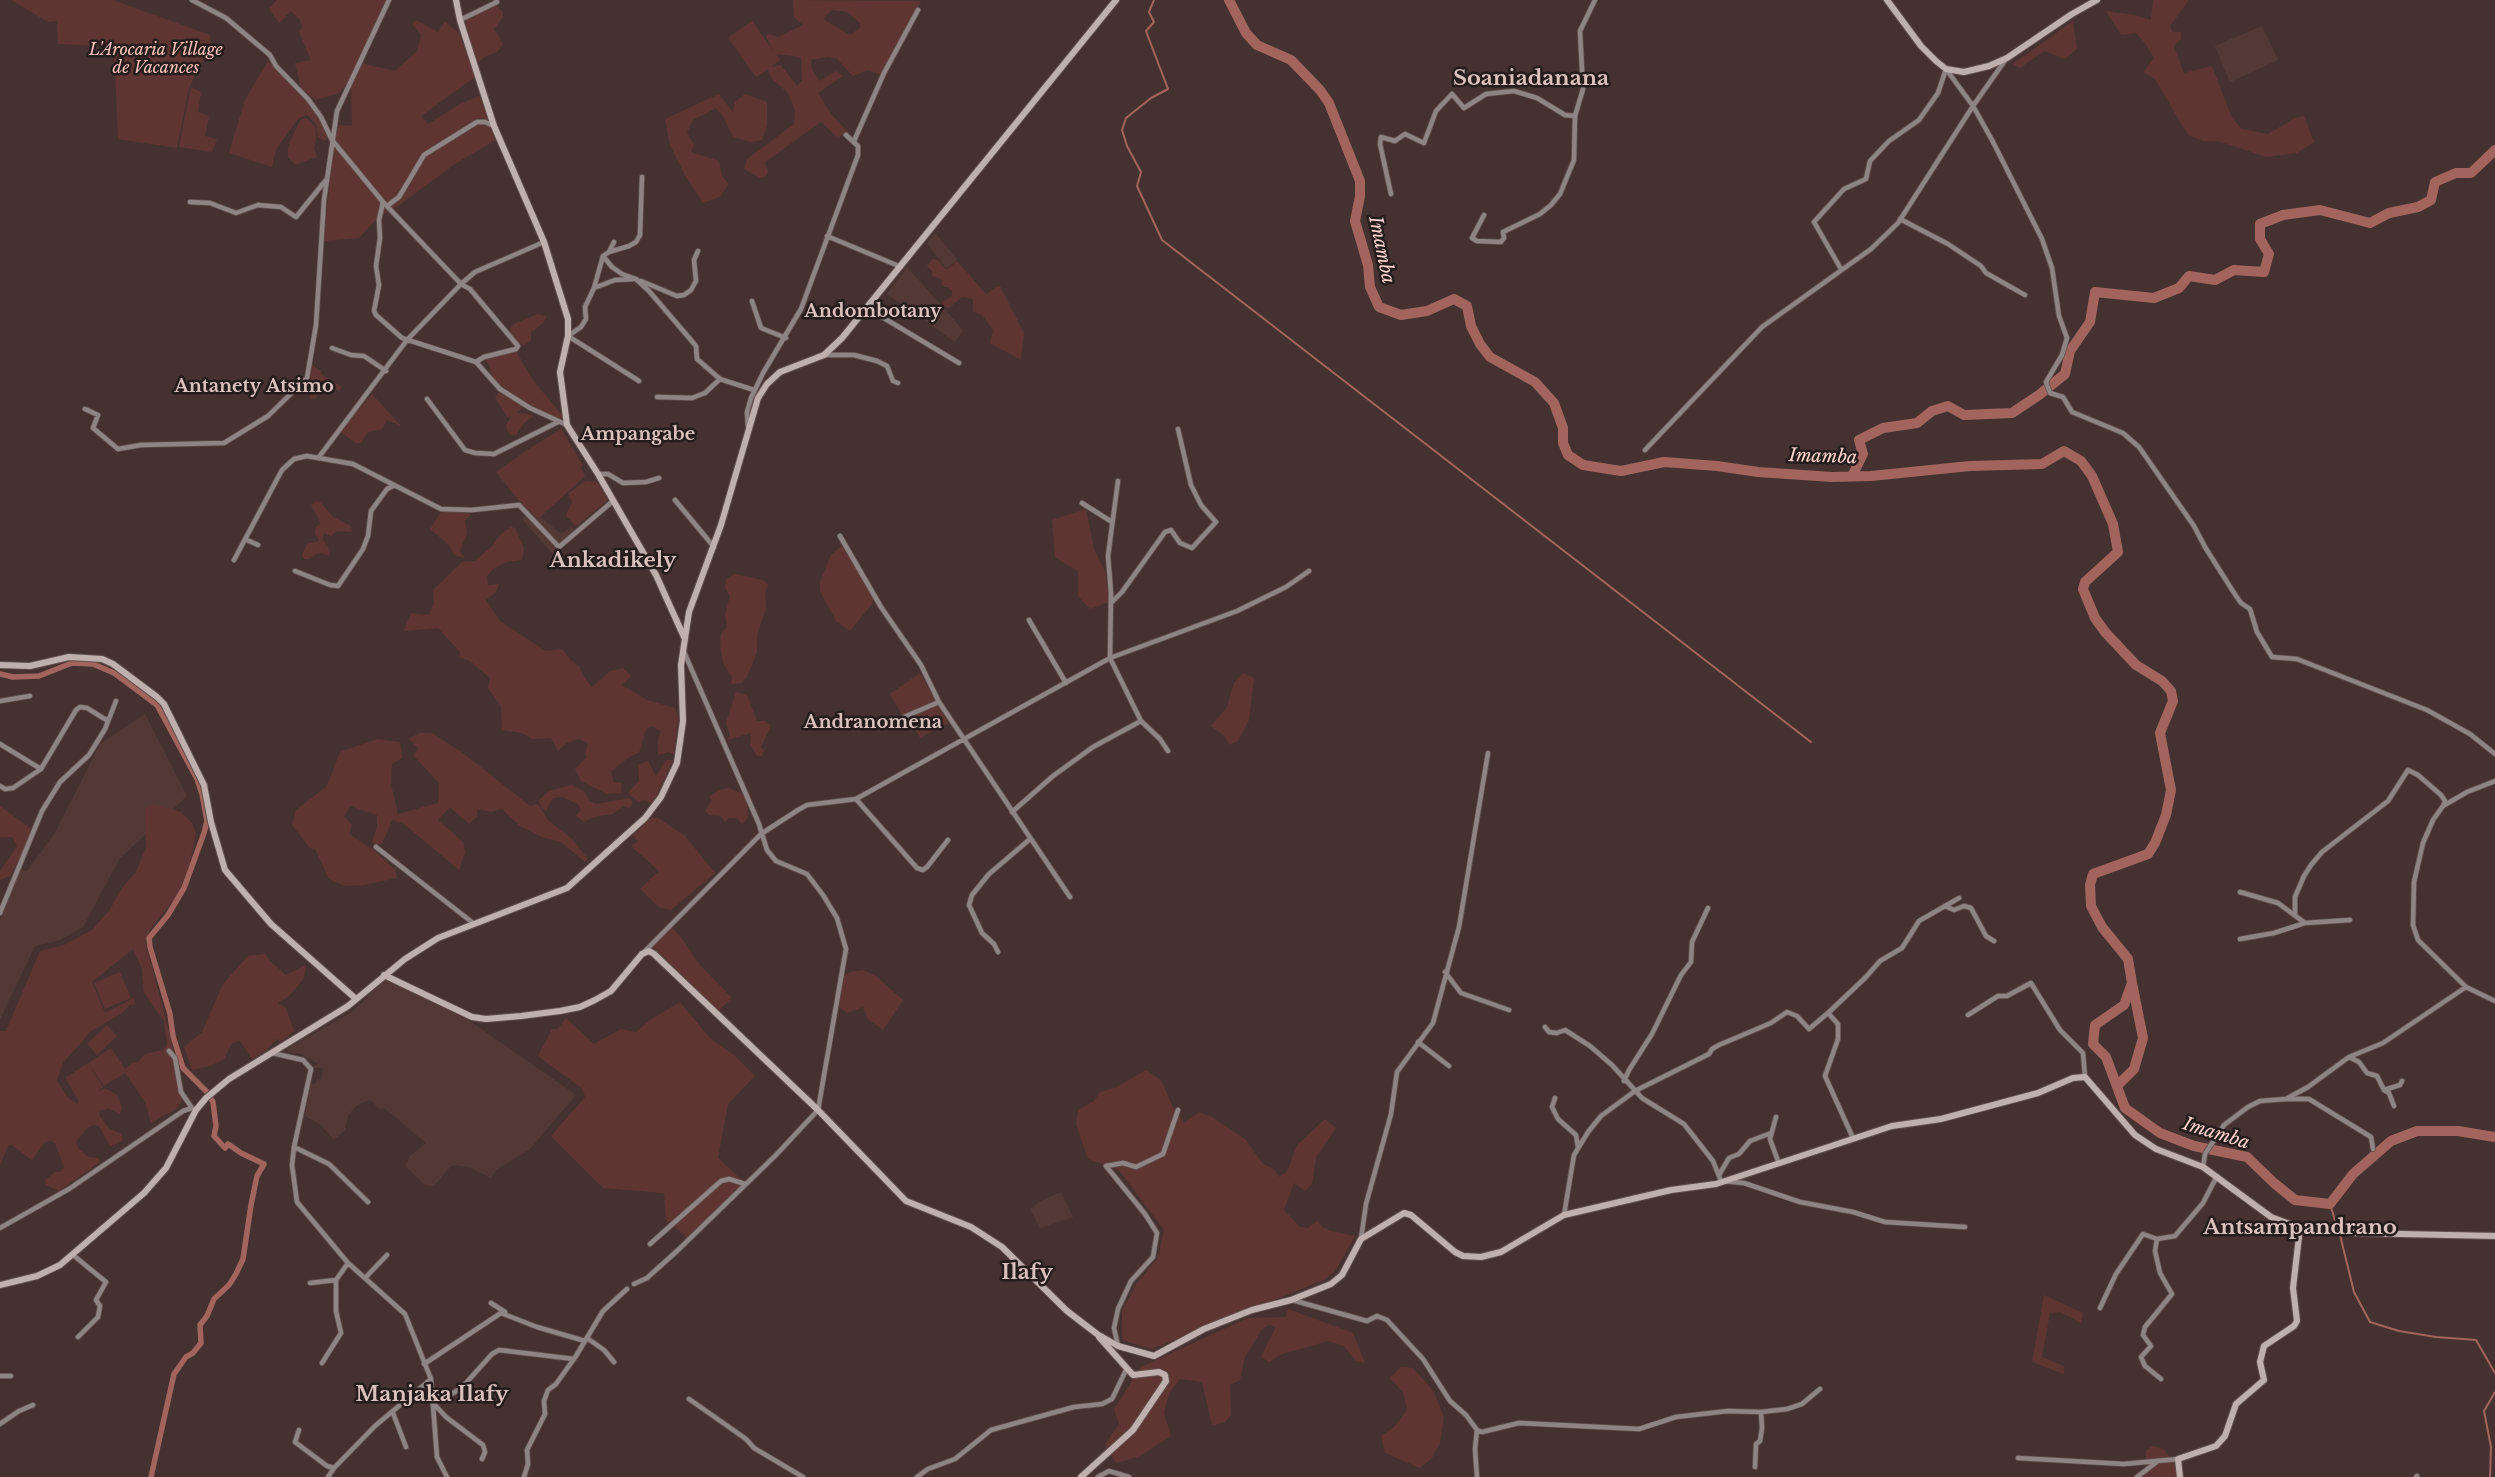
<!DOCTYPE html>
<html>
<head>
<meta charset="utf-8">
<style>
  body { margin:0 }
  canvas { display:block; background:#453230 }
</style>
</head>
<body>
<canvas width="2495" height="1477"></canvas>
<script>
const ctx = document.querySelector('canvas').getContext('2d');
ctx.lineJoin = 'round';
function paint(path, color) { ctx.fillStyle = color; ctx.fill(path, 'evenodd'); }
const shape = rows => new Path2D(rows.map(r => 'M' + r).join(''));
function stroke(path, color, width, dash) { ctx.strokeStyle = color; ctx.lineWidth = width; ctx.lineCap = dash ? 'butt' : 'round'; ctx.setLineDash(dash || []); ctx.stroke(path); }
function label(font, color, halo, rows, align = 'center') {
  ctx.font = font + ' "Libre Baskerville",serif'; ctx.lineWidth = 5; ctx.setLineDash([]); ctx.textBaseline = 'middle'; ctx.strokeStyle = halo; ctx.fillStyle = color; for (const [text, x, y, turn = 0] of rows) {
    ctx.save(); ctx.translate(x, y); ctx.rotate((+turn || 0) * Math.PI / 180); ctx.textAlign = isNaN(turn) ? turn : align; if (halo) ctx.strokeText(text, 0, 0); ctx.fillText(text, 0, 0); ctx.restore();
  }
}
paint(shape([
  [2262,26,2278,60,2230,82,2215,46],
  [935,233,957,259,948,268,945,267,927,243],
  [907,267,963,330,955,342,887,294],
  [527,515,557,550,553,554,522,519],
  [541,517,561,534,571,527,576,531,560,545,536,520],
  [145,714,187,796,120,858,83,927,60,940,35,946,0,1019,0,921,20,870,27,871,55,833,100,744],
  [384,980,392,982,457,1012,576,1095,529,1150,497,1169,491,1178,469,1167,455,1165,451,1166,434,1186,425,1185,405,1166,410,1156,426,1143,383,1107,381,1110,370,1100,357,1105,348,1115,345,1130,334,1140,321,1125,305,1116,311,1082,314,1085,318,1079,321,1080,323,1068,313,1068,313,1066,318,1064,301,1054,288,1052,287,1049,352,1012],
  [1061,1192,1073,1217,1040,1228,1030,1209,1039,1202]
]), '#533936');
paint(shape([
  [11,0,113,0,210,35,211,42,189,88,177,148,118,139,114,46,58,44,57,21,48,22],
  [277,0,389,0,360,63,395,71,417,51,421,35,412,24,416,20,438,32,445,22,459,33,475,77,421,116,428,124,460,104,479,96,497,139,455,164,398,206,379,216,359,238,324,241,330,178,328,159,339,125,352,126,351,78,339,93,316,100,301,89,295,63,311,60,299,32,302,27,300,20,291,11,279,23,269,9],
  [793,0,921,1,881,75,868,70,853,76,837,59,827,57,811,60,812,69,819,81,836,71,843,76,818,93,832,115,849,133,837,137,821,122,765,162,768,172,766,176,760,178,744,169,747,159,794,124,795,111,788,93,772,79,768,69,756,77,728,38,752,21,774,52,766,37,768,34,778,37,803,25,794,17],
  [832,10,847,12,860,23,860,28,850,35,823,19],
  [776,54,801,57,802,80,797,86,781,65,771,67,780,60],
  [2153,0,2189,0,2170,26,2172,32,2181,32,2181,39,2174,46,2184,73,2212,66,2232,118,2242,129,2268,134,2295,118,2304,116,2314,142,2297,153,2266,157,2231,145,2216,141,2203,141,2188,135,2155,79,2143,72,2154,58,2145,43,2136,33,2121,35,2106,11,2135,15,2151,20],
  [496,5,503,12,503,17,494,29,503,44,497,52,486,56,477,63,465,21],
  [2073,21,2077,49,2065,59,2044,51,2020,68,2013,64],
  [268,61,301,94,319,117,327,134,327,139,324,141,318,137,316,125,311,118,306,115,298,119,276,149,272,167,229,153,245,100],
  [191,87,201,92,198,112,209,116,205,136,217,139,212,152,179,147],
  [719,94,733,112,735,102,745,94,767,102,767,125,762,140,751,142,733,137,724,118,716,108,693,120,687,133,694,144,691,152,719,161,722,176,729,184,720,197,703,203,685,175,670,145,665,119],
  [306,118,315,126,316,140,314,148,317,157,295,165,288,157,288,147,300,120],
  [932,259,938,260,944,268,948,269,957,261,986,294,996,287,1000,286,1024,333,1021,360,990,343,993,330,982,315,973,311,973,299,962,297,949,308,944,306,942,302,952,296,952,291,948,287,944,287,941,284,943,281,939,278,932,276,932,271,927,266],
  [538,314,546,316,544,322,531,332,531,340,525,345,518,343,511,333,510,328,514,324],
  [516,351,532,379,563,416,560,420,525,402,495,381,486,359],
  [312,365,321,371,321,374,342,387,339,391,335,389,332,392,318,390,316,398,310,399],
  [500,392,523,407,516,413,530,414,534,416,525,422,516,435,511,435,507,431,506,426,511,416,508,418,495,397],
  [372,394,401,426,387,420,382,429,368,432,361,443,355,443,340,431],
  [561,429,583,465,581,468,585,476,538,519,521,503,496,472,527,450],
  [586,481,597,482,608,500,576,526,566,516,572,502,568,493],
  [315,501,320,502,333,517,351,526,352,532,337,531,331,536,324,533,323,540,328,546,329,555,318,553,309,559,304,559,302,555,307,544,319,541,315,533,316,527,320,524,319,519,311,505],
  [1086,509,1094,549,1105,571,1109,602,1090,609,1078,596,1078,571,1055,557,1052,520],
  [456,511,469,513,470,515,465,521,467,533,460,551,465,558,454,555,448,544,430,529,441,512],
  [511,527,515,528,524,548,522,560,506,562,493,569,487,576,488,585,499,584,496,592,486,600,500,621,546,651,562,649,570,659,579,666,584,677,592,687,610,671,623,668,631,676,622,685,647,700,675,708,678,718,674,754,668,752,658,755,658,739,661,731,652,726,646,729,639,753,631,756,611,771,614,782,622,783,621,793,607,794,581,781,575,769,587,757,585,754,588,743,579,739,567,743,558,751,551,738,532,739,522,733,502,730,501,706,488,688,490,678,470,661,459,657,460,652,438,628,404,631,411,613,429,615,434,603,433,590,462,562,475,561,492,546,501,534],
  [844,543,873,599,872,604,850,631,836,621,820,591,820,582,831,555],
  [735,574,763,580,768,585,765,592,766,608,757,635,757,652,747,677,742,683,731,684,732,677,723,663,720,644,721,634,727,627,725,614,730,596,725,588,726,579],
  [920,673,948,723,920,738,908,713,902,715,890,694],
  [1243,673,1254,678,1249,720,1238,741,1229,745,1225,736,1211,726,1227,707,1234,683],
  [736,692,747,695,757,721,765,721,771,726,761,747,764,751,762,756,757,756,750,744,751,733,727,740,730,735,726,723],
  [419,733,432,733,463,753,530,806,538,804,548,820,572,839,588,859,585,862,561,842,542,837,520,826,502,809,491,812,478,809,477,817,469,824,450,807,438,820,463,842,465,852,459,870,404,824,392,820,382,844,375,844,372,842,377,827,377,815,350,806,344,816,352,825,349,834,372,849,395,869,397,878,364,885,345,886,329,879,315,849,310,848,292,825,296,810,327,786,340,752,377,739,400,742,402,758,392,764,391,784,398,814,438,803,439,783,414,756,418,748,409,739],
  [666,760,673,760,652,805,646,800,638,801,628,793,639,781,638,765,648,761,656,776],
  [572,785,585,792,589,801,596,804,629,798,632,801,632,805,629,808,624,806,613,814,593,817,584,822,576,816,581,810,578,804,562,797,553,798,546,811,542,808,538,801,549,791],
  [729,788,745,795,747,800,748,818,742,824,737,818,729,818,725,822,720,816,709,815,705,811,712,801,710,796,719,790],
  [154,804,181,812,192,823,196,834,190,863,178,894,151,928,145,941,172,1043,183,1099,176,1109,151,1123,145,1102,125,1073,104,1086,88,1063,111,1048,125,1069,132,1063,138,1062,145,1054,163,1050,167,1045,164,1021,144,993,142,969,133,949,92,982,105,1013,133,998,136,1004,130,1005,122,1013,91,1031,63,1063,57,1080,68,1098,77,1104,79,1101,65,1078,88,1063,103,1087,97,1092,105,1088,117,1095,122,1107,120,1114,108,1108,99,1111,100,1117,109,1128,121,1134,123,1139,120,1143,110,1146,99,1126,93,1125,87,1128,76,1142,78,1148,88,1157,98,1158,100,1162,59,1191,46,1185,45,1180,55,1172,60,1172,64,1167,55,1143,51,1141,45,1142,32,1160,12,1145,8,1146,0,1165,0,1031,6,1031,40,951,64,945,92,930,109,911,122,888,136,872,146,847,145,807],
  [0,806,34,831,10,876,0,880,0,871,17,846,12,837,0,837],
  [651,818,658,818,685,836,715,873,671,910,659,907,640,889,659,871,631,846,638,841,633,836],
  [670,926,680,936,700,965,732,998,718,1011,653,947],
  [265,954,269,960,286,975,306,965,304,978,289,996,278,1003,286,1008,294,1031,281,1041,277,1039,266,1050,252,1059,240,1041,232,1043,224,1059,210,1066,192,1070,184,1047,202,1032,223,984,248,956],
  [863,970,876,976,903,1000,883,1030,868,1019,863,1007,847,1013,839,1006,844,976,850,972],
  [120,972,131,998,105,1009,94,983],
  [680,1002,710,1038,735,1056,755,1076,728,1104,718,1158,745,1183,689,1239,666,1220,664,1193,603,1188,551,1136,585,1097,583,1089,538,1056,552,1029,558,1029,566,1018,594,1044,621,1029,636,1032,650,1020],
  [107,1025,117,1036,97,1055,87,1044],
  [1146,1070,1161,1080,1172,1105,1184,1123,1199,1112,1212,1117,1246,1140,1263,1164,1274,1169,1279,1177,1287,1172,1297,1145,1325,1119,1336,1128,1316,1157,1312,1184,1305,1191,1294,1183,1284,1210,1300,1227,1308,1228,1317,1221,1322,1227,1331,1231,1355,1236,1335,1271,1324,1280,1152,1349,1122,1340,1122,1311,1137,1283,1158,1258,1164,1230,1119,1170,1088,1159,1076,1124,1078,1110,1094,1101,1100,1092,1117,1087],
  [2044,1295,2083,1313,2081,1323,2061,1312,2050,1313,2042,1357,2064,1366,2064,1374,2032,1362],
  [1288,1309,1353,1333,1365,1363,1356,1361,1344,1346,1328,1341,1282,1354,1269,1362,1261,1357,1276,1327,1269,1325,1262,1329,1245,1357,1240,1380,1230,1385,1231,1415,1224,1423,1212,1425,1202,1382,1180,1379,1169,1393,1164,1413,1171,1436,1140,1456,1116,1463,1105,1445,1119,1424,1114,1409,1141,1367,1248,1318,1286,1317],
  [1401,1367,1413,1368,1434,1392,1444,1418,1440,1443,1432,1458,1420,1468,1385,1453,1381,1436,1394,1427,1407,1410,1403,1392,1390,1378],
  [2153,1446,2164,1449,2176,1466,2177,1477,2142,1477,2145,1474,2146,1450]
]), '#5e3532');
stroke(shape([
  [1154,0,1149,12,1154,22,1146,31,1168,89,1151,98,1126,118,1122,130,1127,146,1141,172,1137,186,1162,240,1811,742],
  [2330,1204,2338,1230],
  [2340,1235,2354,1292,2370,1322,2399,1331,2436,1337,2476,1340,2495,1373],
  [2490,1477,2491,1447,2484,1411,2495,1392]
]), '#a2645d', 2);
stroke(shape([
  [0,674,13,677,39,676,72,663,93,664,114,673,157,705,197,779,202,794,207,821,204,833,184,888,168,915,149,938,150,947,170,1014,173,1036,183,1068,207,1092,213,1102,216,1126,214,1136,225,1148,228,1144,241,1153,264,1164,257,1176,251,1205,243,1259,236,1274,229,1285,214,1299,207,1316,200,1325,201,1343,193,1353,186,1357,174,1374,151,1477]
]), '#a2645d', 5.5);
stroke(shape([
  [1229,0,1246,33,1257,45,1291,60,1320,90,1329,103,1360,181,1360,196,1355,221,1368,265,1370,287,1379,307,1401,315,1427,311,1454,299,1467,306,1471,326,1480,344,1490,357,1535,382,1554,403,1563,428,1563,443,1568,455,1583,465,1621,471,1664,462,1717,466,1758,472,1832,477,1871,476,1970,466,2042,464,2064,451,2081,461,2092,476,2113,524,2118,552,2085,582,2083,589,2095,618,2105,632,2136,665,2162,681,2171,691,2173,701,2160,733,2171,790,2166,815,2155,843,2148,854,2093,874,2090,885,2091,906,2102,927,2128,959,2132,983,2124,1005,2095,1025,2093,1044,2106,1057,2125,1108,2160,1133,2194,1146,2247,1157,2274,1183,2295,1200,2330,1204,2353,1174,2391,1141,2417,1131,2458,1131,2495,1137],
  [1852,476,1863,454,1859,440,1883,428,1917,423,1932,411,1948,406,1964,415,2012,413,2039,395,2065,374,2070,351,2090,322,2095,292,2154,298,2179,288,2189,276,2215,280,2234,270,2264,272,2269,254,2260,239,2260,224,2283,215,2320,210,2370,223,2389,213,2418,207,2431,200,2435,182,2456,173,2471,173,2495,150],
  [2117,1086,2134,1069,2143,1038,2132,983]
]), '#a2645d', 10);
const street = shape([
  [192,0,226,18,270,55,276,66,308,99,321,117,332,140,383,202,461,284,470,289,518,346,516,349,484,357,476,362],
  [460,20,497,2,496,0],
  [1946,69,1973,106,1992,140,2042,239,2052,268,2059,316,2067,338,2062,355,2046,382,2050,393,2063,397,2072,412,2123,433,2139,447,2194,526,2205,547,2236,596,2241,603,2250,609,2257,632,2272,657,2297,659,2427,710,2470,734,2495,754],
  [854,141,884,73,918,10],
  [1391,194,1380,144,1381,137,1395,141,1405,134,1424,143,1436,111,1452,94,1464,108,1486,94,1514,91,1537,98,1565,115,1575,116],
  [190,202,210,203,236,213,258,205,281,207,296,217,326,180],
  [383,202,379,220,380,238,376,266,379,285,374,311,376,315,402,338,476,362,500,389,530,408,567,425],
  [387,206,399,197,424,155,477,122,485,122,494,126],
  [1484,215,1472,238,1477,241,1501,242,1504,238,1503,232,1540,214,1551,205,1560,194,1574,160,1575,116,1583,89,1580,31,1595,0],
  [1900,219,1948,244,1981,266,1986,273,2025,295],
  [827,236,901,267],
  [614,242,609,252,603,256,594,288,585,307,586,319,581,327,568,336,639,381],
  [609,252,629,246,636,242,640,235,642,177],
  [603,256,612,267,622,274,636,279,649,291,696,346,697,359,720,379],
  [1841,269,1814,222,1844,189,1866,179,1870,161,1889,141,1919,120,1938,93,1946,69],
  [641,281,677,296,684,295,691,290,696,281,694,260,698,251],
  [594,288,615,280,634,279],
  [752,301,761,328,786,338],
  [867,308,959,363],
  [332,348,351,355,364,356,386,371],
  [824,355,854,355,877,361,887,366,893,381,898,383],
  [657,397,692,398,705,393,720,379,754,390],
  [427,399,465,450,475,453,494,454,558,422],
  [85,409,98,415,93,428,118,449,141,445,224,443,268,416,307,378,316,325,324,200,337,111,389,0],
  [748,427,747,412,751,398,763,373,801,309,858,155,858,146,846,135],
  [1645,450,1762,327,1871,249,1898,223,1973,106,2006,59],
  [319,457,407,340,461,284,475,272,544,242],
  [598,474,608,474,623,483,646,482,659,478],
  [1118,481,1108,556,1111,593,1110,658,1141,721,1160,739,1168,751],
  [675,500,714,547],
  [1082,503,1112,522],
  [840,536,881,607,921,665,939,702,1070,897],
  [245,539,258,545],
  [234,560,282,470,294,459,307,456,353,464,441,509,472,510,519,505,559,547,613,501],
  [295,571,330,585,338,586,363,549,368,536,371,511,387,489,393,486],
  [1111,603,1122,592,1165,532,1171,530,1180,543,1192,548,1216,522,1201,505,1191,485,1178,429],
  [1029,620,1066,683],
  [0,701,30,696],
  [904,717,939,702],
  [0,744,41,769],
  [0,786,5,789,13,788,41,769,76,710,80,707,87,708,108,721],
  [856,799,917,868,923,870,927,867,948,840],
  [1012,812,1053,776,1093,747,1141,721],
  [376,847,473,923],
  [2240,892,2278,903,2305,923],
  [1945,906,1954,910,1964,906,1971,908,1986,936,1994,941],
  [0,913,42,811,60,782,89,755,105,729,116,701],
  [2295,914,2295,897,2304,876,2311,865,2322,852,2388,801,2408,770,2418,775,2441,795,2445,801,2443,806],
  [2240,939,2274,933,2305,923,2350,920],
  [644,952,761,834,798,810,807,805,856,799,1110,658,1237,611,1286,587,1309,571],
  [998,952,994,944,982,933,969,905,972,895,989,874,1030,839],
  [1445,972,1461,993,1509,1010],
  [2466,987,2418,940,2413,925,2414,882,2423,843,2433,820,2443,806,2467,792,2495,781],
  [1968,1015,1998,996,2007,996,2031,983,2060,1030,2083,1053,2085,1077],
  [1545,1027,1549,1032,1557,1033,1565,1030,1590,1046,1612,1065,1642,1098,1684,1124,1713,1161,1721,1181,1744,1183,1800,1202,1853,1212,1885,1222,1965,1227],
  [1418,1042,1449,1066],
  [169,1051,175,1058,181,1092,192,1108],
  [272,1053,303,1060,311,1069,294,1147,292,1165,297,1202,348,1263,405,1314,431,1379,437,1457,447,1477],
  [2349,1057,2359,1062,2367,1073,2377,1076,2384,1090,2400,1085,2402,1081],
  [1624,1081,1629,1070,1652,1034,1681,975,1691,962,1692,942,1708,908],
  [2384,1090,2389,1093,2394,1106],
  [1555,1098,1552,1107,1558,1119,1576,1135,1578,1147],
  [2287,1099,2309,1099,2327,1110,2371,1137,2373,1149],
  [1776,1117,1770,1139,1779,1164],
  [1853,1138,1825,1076,1838,1039,1838,1024,1828,1013,1865,978,1880,961,1902,948,1919,921,1959,898],
  [294,1147,329,1164,368,1202],
  [2203,1167,2205,1154,2224,1125,2248,1107,2260,1101,2286,1099,2308,1087,2349,1057,2383,1043,2466,987,2495,1001],
  [1719,1175,1729,1158,1739,1154,1750,1141,1771,1133],
  [1564,1215,1574,1155,1588,1132,1601,1116,1635,1091,1709,1054,1712,1049,1719,1045,1771,1023,1787,1012,1797,1016,1809,1029,1828,1013],
  [0,1228,69,1189,183,1111,192,1108,196,1110],
  [1361,1239,1366,1204,1391,1114,1397,1072,1433,1023,1459,927,1488,753],
  [2157,1239,2155,1251,2160,1273,2172,1294,2145,1327,2143,1335,2151,1346,2141,1357,2145,1366,2161,1379],
  [650,1244,721,1181,729,1179,745,1184],
  [73,1255,106,1282,96,1300,100,1306,98,1317,78,1337],
  [365,1278,387,1255],
  [310,1283,336,1280,348,1263],
  [634,1284,647,1278,677,1251,776,1155,818,1110,846,949,837,918,823,895,807,874,776,861,767,850,759,824,684,652],
  [1292,1300,1367,1321,1377,1316,1387,1320,1423,1359,1450,1401,1466,1415,1477,1430,1482,1432,1519,1423,1639,1429,1676,1417,1728,1411,1761,1412,1787,1409,1802,1404,1820,1389],
  [491,1303,505,1312],
  [2100,1308,2116,1274,2143,1234,2157,1239,2175,1236,2203,1203,2217,1176],
  [587,1338,604,1350,614,1362],
  [1118,1346,1114,1328,1118,1309,1131,1281,1153,1257,1157,1233,1145,1214,1106,1166,1123,1163,1136,1167,1163,1154,1178,1110],
  [322,1363,341,1333,336,1311,336,1280],
  [424,1364,501,1313,537,1327,585,1341],
  [0,1376,11,1376],
  [433,1395,444,1398,455,1392,466,1383,492,1354,499,1350,574,1359],
  [689,1399,746,1439,754,1448,803,1477],
  [434,1404,446,1417,483,1445,485,1452,482,1459],
  [393,1413,406,1447],
  [0,1424,19,1411,33,1405],
  [299,1430,295,1442,327,1466,334,1468,375,1426,431,1379],
  [1477,1430,1475,1449,1477,1477],
  [2018,1458,2124,1464,2178,1459],
  [1755,1467,1756,1444,1760,1441,1762,1428,1761,1412],
  [328,1477,334,1468],
  [524,1477,528,1464,527,1450,545,1414,544,1401,548,1390,556,1384,576,1356,603,1311,627,1289],
  [917,1477,928,1469,955,1459,991,1430,1074,1407,1102,1404,1112,1399,1126,1370],
  [1098,1477,1109,1471,1129,1477],
  [2137,1477,2158,1461],
  [2416,1477,2417,1476]
]);
const secondary = shape([
  [456,0,460,20,494,126,544,242,568,319,568,336,560,372,567,425,598,474,656,575,684,637],
  [1887,0,1921,46,1936,61,1946,69,1964,72,1989,66,2007,58,2072,14,2097,0],
  [0,665,30,666,69,657,102,659,113,664,157,697,164,704,204,785,211,822,225,870,271,924,356,999],
  [384,975,472,1017,486,1019,521,1016,560,1011,580,1007,595,1000,611,991,642,954,649,951,654,954,818,1110,906,1201,971,1227,1002,1247,1067,1311,1097,1334,1118,1346,1154,1356,1204,1329,1252,1310,1291,1300,1331,1284,1342,1275,1361,1239,1404,1213,1411,1215,1455,1252,1463,1256,1481,1257,1501,1252,1564,1215,1671,1190,1716,1184,1892,1126,1941,1119,2038,1093,2073,1078,2085,1077,2135,1135,2156,1149,2203,1167,2271,1217,2300,1228,2355,1233,2495,1236],
  [0,1285,37,1276,60,1265,144,1193,166,1168,196,1110,206,1098,229,1079,348,1006,405,959,438,938,567,888,645,818,661,797,677,763,683,721,681,665,689,612,721,525,758,398,767,384,780,372,824,355,842,338,1116,0],
  [1081,1477,1133,1430,1166,1381,1165,1375,1159,1372,1133,1375,1099,1337],
  [2180,1477,2178,1459,2216,1446,2225,1436,2236,1404,2264,1380,2260,1362,2264,1346,2294,1326,2297,1321,2293,1288,2300,1228]
]);
stroke(street, '#614f4d', 6);
stroke(secondary, '#614f4d', 8);
stroke(street, '#8e8483', 4.5);
stroke(secondary, '#bfafad', 6);
label('italic 16px', '#ffc5be', '#251c1b', [
  ["L'Arocaria Village",156,50],
  ["de Vacances",156,68]
]);
label('italic 18px', '#ffd7d2', '#251c1b', [
  ["Imamba",1381,250,78],
  ["Imamba",1823,457,2],
  ["Imamba",2216,1134,17]
]);
label('bold 18px', '#d9c1be', '#251c1b', [
  ["Andombotany",873,312],
  ["Antanety Atsimo",254,387],
  ["Ampangabe",638,435],
  ["Andranomena",873,723]
]);
label('bold 21px', '#d9c1be', '#251c1b', [
  ["Soaniadanana",1531,79],
  ["Ankadikely",613,561],
  ["Antsampandrano",2300,1228],
  ["Ilafy",1027,1273],
  ["Manjaka Ilafy",432,1395]
]);
</script>
</body>
</html>
